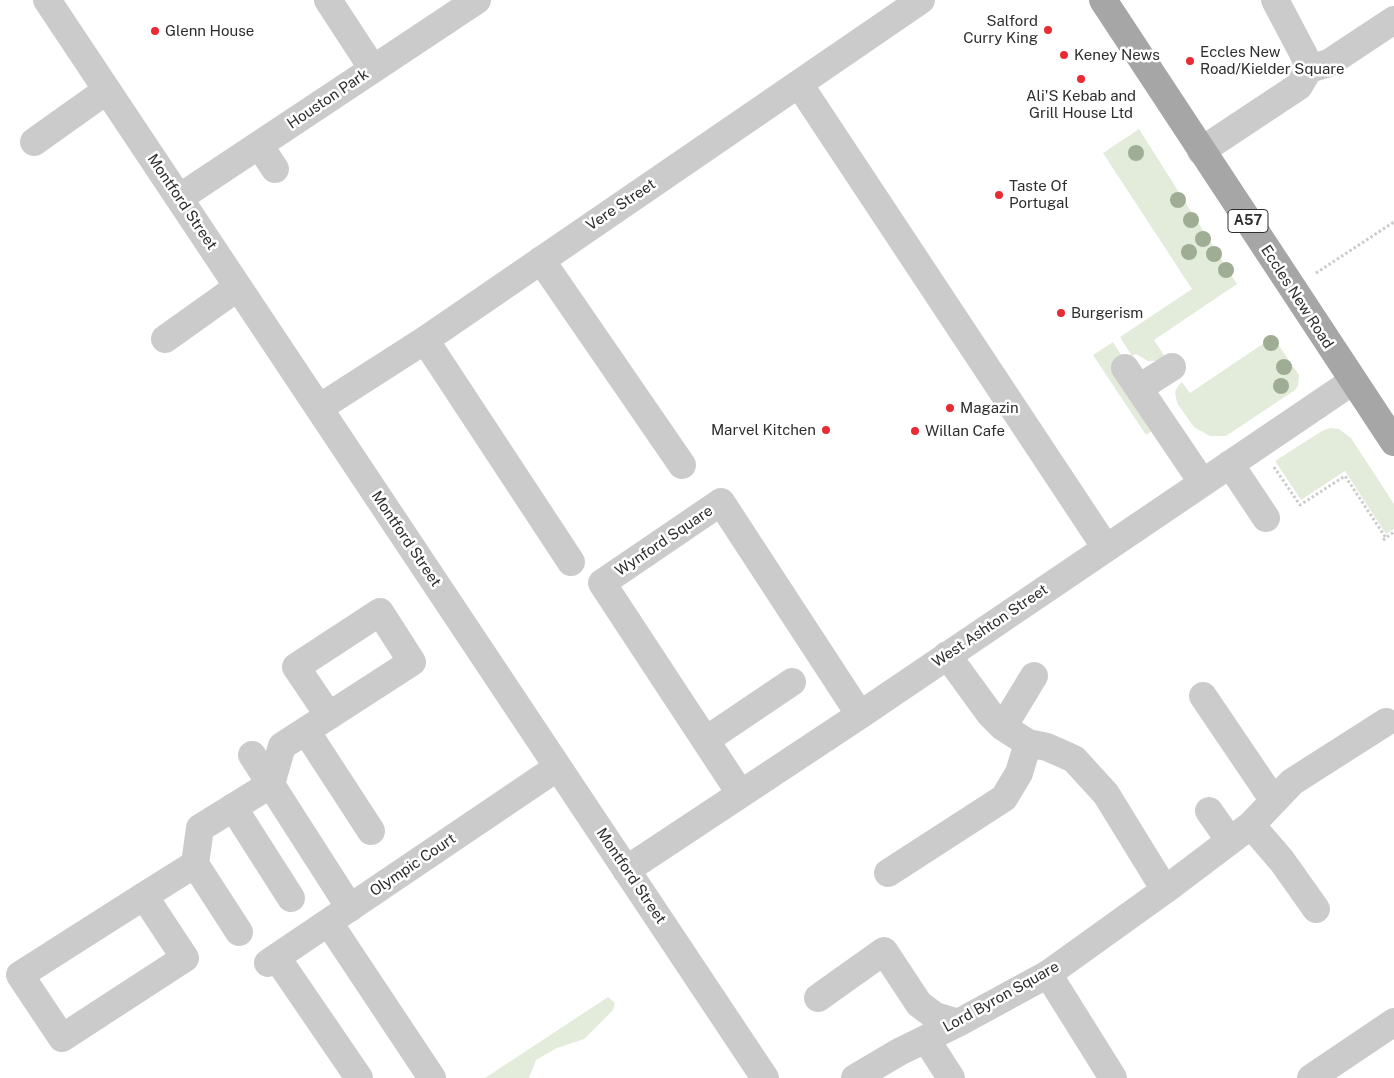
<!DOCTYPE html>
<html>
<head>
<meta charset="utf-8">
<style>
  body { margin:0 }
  canvas { display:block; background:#fff }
</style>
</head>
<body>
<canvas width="1394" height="1078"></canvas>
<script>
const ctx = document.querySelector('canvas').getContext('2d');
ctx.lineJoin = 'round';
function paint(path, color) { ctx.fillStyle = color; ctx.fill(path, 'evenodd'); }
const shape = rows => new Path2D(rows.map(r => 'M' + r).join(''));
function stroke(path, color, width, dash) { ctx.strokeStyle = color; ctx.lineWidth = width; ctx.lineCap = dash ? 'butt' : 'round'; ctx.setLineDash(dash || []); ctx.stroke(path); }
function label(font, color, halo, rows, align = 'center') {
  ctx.font = font + ' "Public Sans",sans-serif'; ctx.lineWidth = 5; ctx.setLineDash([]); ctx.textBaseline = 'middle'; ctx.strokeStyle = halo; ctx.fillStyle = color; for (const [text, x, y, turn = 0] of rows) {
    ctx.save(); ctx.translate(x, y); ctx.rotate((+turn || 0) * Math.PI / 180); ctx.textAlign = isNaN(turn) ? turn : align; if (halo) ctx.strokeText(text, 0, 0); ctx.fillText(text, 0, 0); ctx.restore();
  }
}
paint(shape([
  [1139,129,1237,284,1154,340,1166,358,1157,361,1148,361,1136,354,1132,356,1120,337,1192,289,1103,153],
  [1273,337,1299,375,1298,386,1295,390,1226,436,1210,436,1194,427,1177,403,1175,392,1178,386,1182,382,1190,393],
  [1113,342,1125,361,1153,430,1146,435,1093,355],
  [1330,428,1339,429,1351,438,1394,504,1394,529,1386,534,1345,471,1301,500,1275,461,1322,431],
  [608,997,615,1003,613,1010,584,1039,557,1048,536,1060,529,1078,485,1078]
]), '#e3ecdb');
stroke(shape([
  [1316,273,1394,222],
  [1274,467,1300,505,1345,476,1386,538],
  [1383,540,1394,532]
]), '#cbcbcb', 3, [2.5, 2.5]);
stroke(shape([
  [47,0,765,1078],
  [328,0,373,69],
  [1275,0,1304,55,1309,69],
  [799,84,1106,548],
  [34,142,107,90],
  [259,145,275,169],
  [1201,151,1299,86,1309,69,1329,63,1394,20],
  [179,198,477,0],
  [541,260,682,465],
  [165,339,238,287],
  [425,340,571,562],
  [1125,368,1202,482],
  [1139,388,1172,367],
  [319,408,425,340,921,0],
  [1230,464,1266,518],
  [947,655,990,714,1003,727,1028,743,1047,747,1074,759,1106,794,1165,890],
  [1203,696,1274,801],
  [1003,727,1034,676],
  [306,731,371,831],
  [706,740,792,682],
  [252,755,350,908],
  [740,793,602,583,721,502,860,715],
  [233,807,291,898],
  [1209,811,1230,841],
  [1251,825,1282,861,1316,909],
  [626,870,860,715,1353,381],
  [888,873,1004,798,1019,773,1028,743],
  [144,896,185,958,62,1038,20,975,144,896,195,864],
  [329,923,432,1078],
  [239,932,195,864,200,828,271,784,282,746,412,662,380,612,296,667,329,716],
  [277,958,359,1078],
  [268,963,558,767],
  [1048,974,1113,1078],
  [818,998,884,951,919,1004,935,1016,958,1023],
  [926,1039,951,1078],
  [855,1078,899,1052,958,1023,1048,974,1165,890,1251,825,1292,782,1386,722],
  [1311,1078,1394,1022]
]), '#cbcbcb', 28);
stroke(shape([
  [1103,0,1394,442]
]), '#a6a6a6', 28);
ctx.fillStyle = '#9ead93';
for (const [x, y] of [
  [1136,153],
  [1178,200],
  [1191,220],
  [1203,239],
  [1189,252],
  [1214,254],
  [1226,270],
  [1271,343],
  [1284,367],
  [1281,386]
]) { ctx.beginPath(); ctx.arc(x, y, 8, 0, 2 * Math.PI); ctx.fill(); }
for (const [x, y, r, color] of [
  [1048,30,5,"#e92b34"],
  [155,31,5,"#e92b34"],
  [1064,55,5,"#e92b34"],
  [1190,61,5,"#e92b34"],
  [1081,79,5,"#e92b34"],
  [999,195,5,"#e92b34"],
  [1061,313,5,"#e92b34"],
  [950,408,5,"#e92b34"],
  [826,430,5,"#e92b34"],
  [915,431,5,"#e92b34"]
]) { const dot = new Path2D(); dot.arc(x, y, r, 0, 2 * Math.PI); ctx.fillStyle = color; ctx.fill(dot); stroke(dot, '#fff', 2); }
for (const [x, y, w] of [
  [1248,221,40]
]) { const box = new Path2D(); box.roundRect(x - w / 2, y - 11.5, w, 23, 4); ctx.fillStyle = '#fff'; ctx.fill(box); stroke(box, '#2e2e2e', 1); }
label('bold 14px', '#2e2e2e', null, [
  ["A57",1248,221]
]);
label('15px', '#2e2e2e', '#fff', [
  ["Salford",1038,21,"right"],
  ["Curry King",1038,38,"right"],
  ["Glenn House",165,31],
  ["Eccles New",1200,52],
  ["Road/Kielder Square",1200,69],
  ["Keney News",1074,55],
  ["Ali'S Kebab and",1081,96,"center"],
  ["Grill House Ltd",1081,113,"center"],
  ["Taste Of",1009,186],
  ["Portugal",1009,203],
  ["Burgerism",1071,313],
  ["Magazin",960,408],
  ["Marvel Kitchen",816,430,"right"],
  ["Willan Cafe",925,431]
], 'left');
label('15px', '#2e2e2e', '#fff', [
  ["Houston Park",328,99,-34],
  ["Montford Street",182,202,56],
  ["Vere Street",621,205,-34],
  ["Eccles New Road",1297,297,57],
  ["Montford Street",406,539,56],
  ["Wynford Square",664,541,-34],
  ["West Ashton Street",990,626,-34],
  ["Olympic Court",413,865,-34],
  ["Montford Street",631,876,56],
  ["Lord Byron Square",1001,997,-29]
]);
</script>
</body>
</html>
